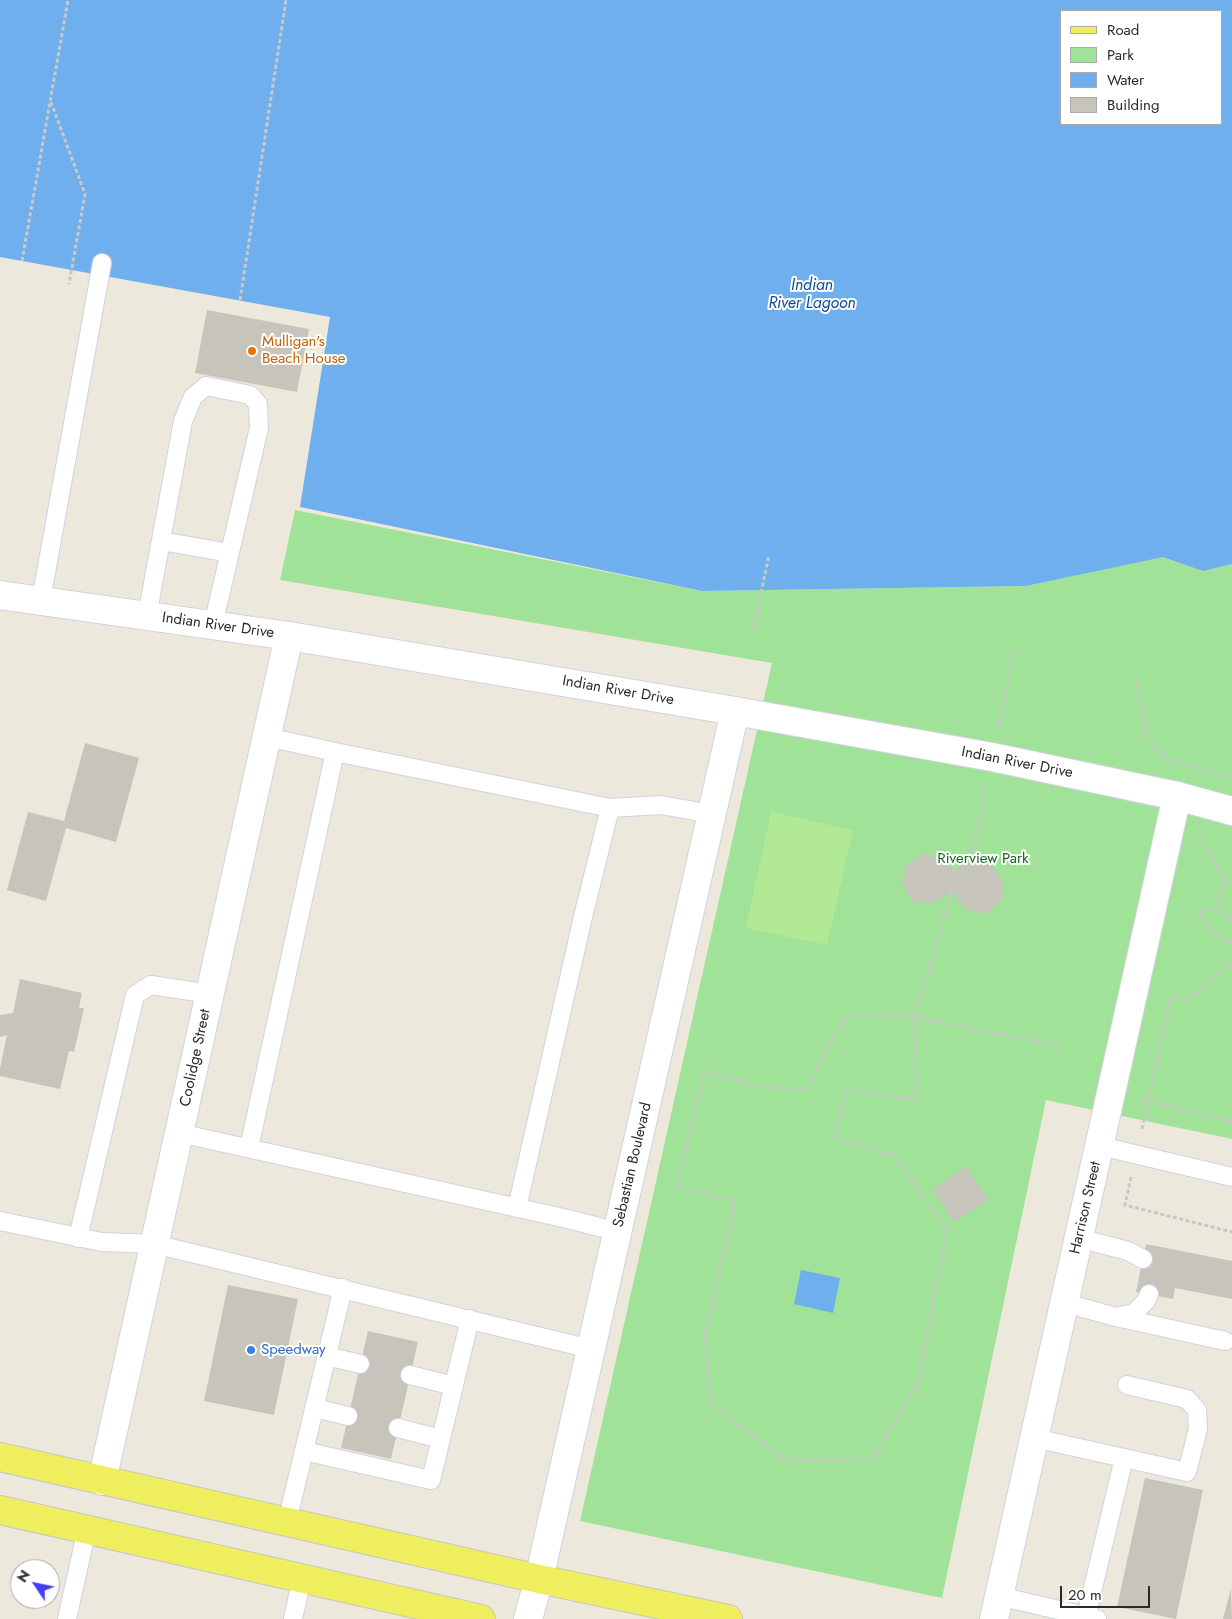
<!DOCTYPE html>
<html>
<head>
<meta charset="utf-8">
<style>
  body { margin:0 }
  #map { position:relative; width:1232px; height:1619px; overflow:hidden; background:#ece8dc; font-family:Jost,sans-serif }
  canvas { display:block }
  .legend { position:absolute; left:1060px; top:10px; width:162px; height:115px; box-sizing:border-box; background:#fff; border:1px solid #aaa; margin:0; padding:6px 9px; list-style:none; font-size:15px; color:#2a2a2a }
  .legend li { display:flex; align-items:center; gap:10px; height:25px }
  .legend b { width:25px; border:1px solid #aaa }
  .north { position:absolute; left:10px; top:1559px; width:50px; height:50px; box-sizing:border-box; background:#fff; border:1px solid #aaa; border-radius:50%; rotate:304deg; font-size:14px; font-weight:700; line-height:20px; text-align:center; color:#2a2a2a }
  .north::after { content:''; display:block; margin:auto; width:18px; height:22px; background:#463df7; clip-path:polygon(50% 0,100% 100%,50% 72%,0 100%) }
  .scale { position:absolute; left:1060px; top:1586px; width:90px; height:22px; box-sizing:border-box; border:2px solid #2a2a2a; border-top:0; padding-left:6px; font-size:15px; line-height:18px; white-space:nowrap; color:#2a2a2a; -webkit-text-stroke:4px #fff; paint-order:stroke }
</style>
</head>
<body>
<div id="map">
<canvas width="1232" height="1619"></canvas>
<ul class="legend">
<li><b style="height:6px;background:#eeee5e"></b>Road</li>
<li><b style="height:14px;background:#a1e299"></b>Park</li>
<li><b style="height:14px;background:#70afed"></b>Water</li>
<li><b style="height:14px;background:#c7c5bb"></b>Building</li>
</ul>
<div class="north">N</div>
<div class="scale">20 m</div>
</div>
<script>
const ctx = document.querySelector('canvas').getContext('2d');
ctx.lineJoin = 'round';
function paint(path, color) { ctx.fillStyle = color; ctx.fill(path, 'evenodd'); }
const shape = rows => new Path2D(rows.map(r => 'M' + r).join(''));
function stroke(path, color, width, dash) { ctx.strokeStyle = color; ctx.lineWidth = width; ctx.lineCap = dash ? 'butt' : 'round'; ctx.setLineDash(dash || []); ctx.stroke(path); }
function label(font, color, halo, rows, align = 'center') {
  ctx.font = font + ' Jost,sans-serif'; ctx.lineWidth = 4; ctx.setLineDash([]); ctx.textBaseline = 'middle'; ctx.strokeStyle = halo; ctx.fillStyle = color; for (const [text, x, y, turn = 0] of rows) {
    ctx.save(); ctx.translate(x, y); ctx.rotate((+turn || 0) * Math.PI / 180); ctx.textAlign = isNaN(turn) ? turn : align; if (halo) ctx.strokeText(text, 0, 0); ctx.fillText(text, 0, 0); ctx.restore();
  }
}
paint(shape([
  [295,510,702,591,1026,586,1163,556,1203,571,1232,564,1232,1139,1046,1100,942,1598,580,1521,772,663,280,580]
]), '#a1e299');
paint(shape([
  [771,812,853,830,827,945,746,928]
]), '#b2e994');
paint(shape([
  [0,0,1232,0,1232,564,1203,571,1163,557,1026,586,702,591,300,507,330,317,0,257],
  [1061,11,1221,11,1221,124,1061,124],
  [801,1270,840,1278,833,1313,794,1304]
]), '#70afed');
paint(shape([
  [207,310,309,329,297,392,195,373],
  [85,743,139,758,116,842,66,828,46,901,7,890,28,812,64,821],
  [922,854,945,859,954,871,972,860,991,864,1004,884,1000,903,983,914,965,909,952,891,932,904,913,902,902,885,906,865],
  [20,979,82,993,79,1008,84,1008,74,1052,69,1051,60,1089,0,1076,0,1068,7,1035,0,1037,0,1015,13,1013],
  [966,1167,988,1200,954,1222,932,1189],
  [1146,1244,1232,1261,1232,1299,1175,1288,1173,1299,1136,1292],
  [228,1285,298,1299,274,1415,204,1401],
  [368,1331,418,1342,391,1459,341,1448],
  [1145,1478,1203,1490,1176,1619,1117,1607],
  [1231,1588,1232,1619,1223,1619]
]), '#c7c5bb');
const lane = shape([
  [161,541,230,553],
  [41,600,102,263],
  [147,616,183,421,193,397,206,386,250,395,258,404,259,428,213,625],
  [335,752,610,808,661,805,712,814],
  [179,1133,568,1219,618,1232],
  [1100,1146,1232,1177],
  [249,1148,335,752,267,737],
  [517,1208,582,921,610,808],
  [0,1221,102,1242,154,1244,591,1349],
  [78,1238,135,995,151,985,210,994],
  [1079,1238,1128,1251,1143,1259],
  [1065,1303,1116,1317,1134,1313,1146,1301,1149,1294],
  [1116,1317,1225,1341],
  [327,1356,360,1364],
  [410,1375,454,1386],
  [314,1408,348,1416],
  [398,1428,441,1439],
  [1034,1438,1187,1472,1198,1429,1197,1410,1187,1399,1127,1385],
  [304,1451,431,1480,470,1319],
  [287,1522,343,1288],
  [999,1596,1097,1619],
  [1086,1617,1124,1458],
  [67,1619,87,1529],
  [293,1619,302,1578]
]);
const street = shape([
  [102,1481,289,636],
  [994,1619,1177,796]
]);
const secondary = shape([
  [0,595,289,636,735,711,992,757,1177,796,1232,811],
  [528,1619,539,1579,735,711]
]);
const primary = shape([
  [0,1457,539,1579,728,1619],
  [0,1510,481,1619]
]);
stroke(lane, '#d2d1e2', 20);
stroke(street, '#d2d1e2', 30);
stroke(secondary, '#d2d1e2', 30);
stroke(primary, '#c8c8c8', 30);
stroke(shape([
  [51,102,85,194,69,284],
  [22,261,68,0],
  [240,300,286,0],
  [753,631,769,555],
  [1137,680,1147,738,1166,759,1232,777],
  [998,730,1014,650],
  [1199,836,1225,881],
  [954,871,974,847,986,785],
  [1225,881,1216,907,1232,922],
  [1225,881,1232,881],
  [952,891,915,1017,849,1015,834,1036,807,1089,759,1087,705,1071,677,1186,735,1201,705,1335,711,1405,785,1460,872,1460,918,1383,947,1230,893,1155,834,1139,846,1091,917,1099,915,1017,1064,1047],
  [1216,907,1198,913,1212,932,1232,944],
  [1140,1099,1232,1122],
  [1142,1129,1171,997,1188,1001,1232,962],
  [1131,1177,1125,1205,1232,1232]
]), '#c8c8c8', 3, [4, 2.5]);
stroke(lane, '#fff', 18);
stroke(street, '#fff', 28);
stroke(secondary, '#fff', 28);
stroke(primary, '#eeee5e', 28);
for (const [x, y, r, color] of [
  [252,351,5,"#e8710a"],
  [251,1350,5,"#3f7fe0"]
]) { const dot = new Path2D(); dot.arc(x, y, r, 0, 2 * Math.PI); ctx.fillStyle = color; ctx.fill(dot); stroke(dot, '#fff', 2); }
label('15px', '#c56008', '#fff', [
  ["Mulligan's",262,342],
  ["Beach House",262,359]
], 'left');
label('15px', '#2a2a2a', '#fff', [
  ["Indian River Drive",218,626,8],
  ["Indian River Drive",618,691,10],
  ["Indian River Drive",1017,763,11],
  ["Coolidge Street",196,1058,-78],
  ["Sebastian Boulevard",633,1165,-77],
  ["Harrison Street",1086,1208,-77]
]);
label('15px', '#1b651d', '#fff', [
  ["Riverview Park",983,859]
]);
label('15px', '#366cbe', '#fff', [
  ["Speedway",261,1350]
], 'left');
label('italic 16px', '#0f4998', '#fff', [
  ["Indian",812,286],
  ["River Lagoon",812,304]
]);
</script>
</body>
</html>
